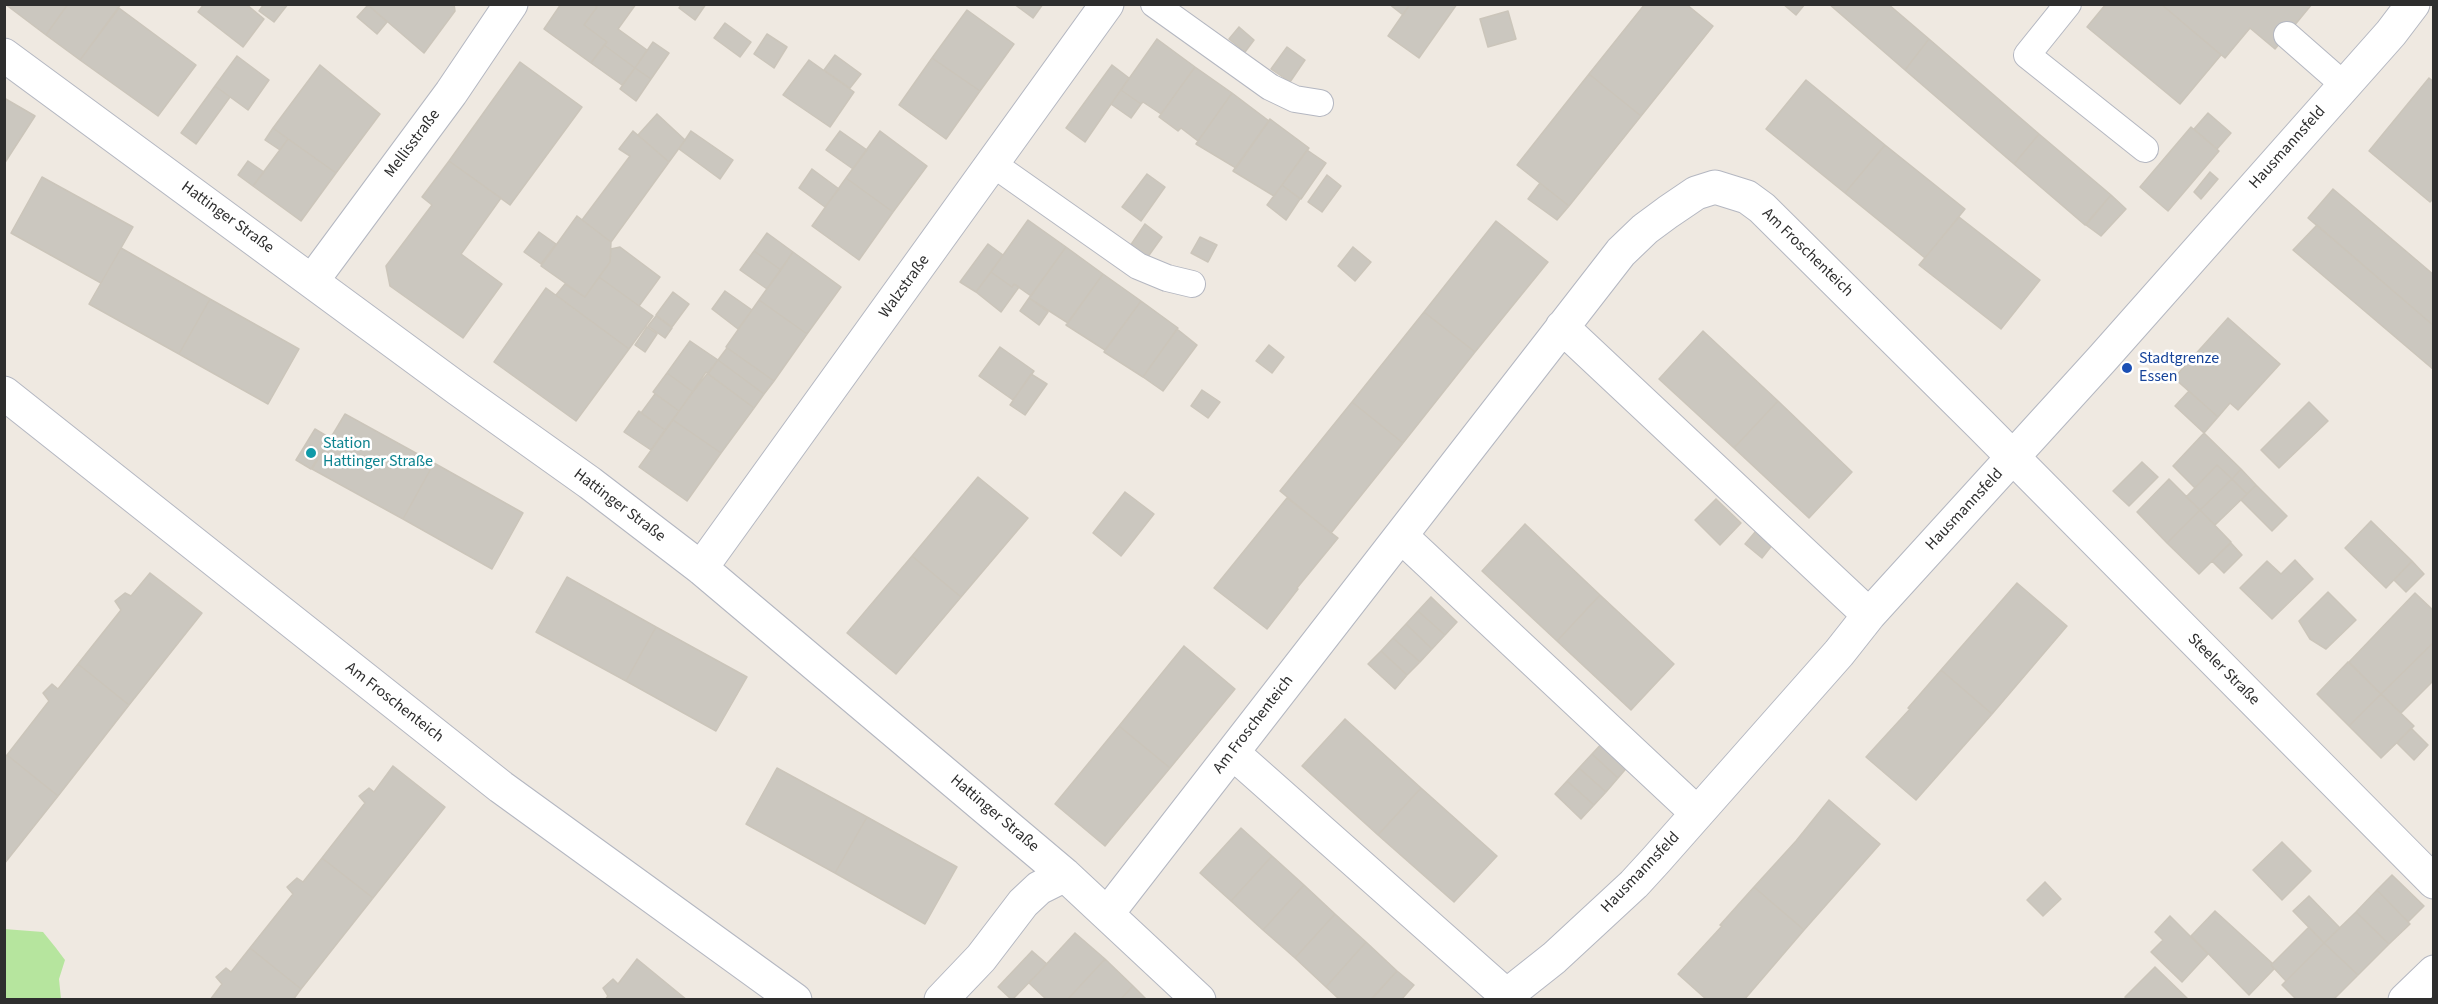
<!DOCTYPE html>
<html>
<head>
<meta charset="utf-8">
<style>
  body { margin:0 }
  #map { position:relative; width:2438px; height:1004px; overflow:hidden; background:#efe9e1; font-family:"Source Sans 3",sans-serif }
  canvas { display:block }
  .frame { position:absolute; inset:0; border:6px solid #2e2e2e; pointer-events:none }
</style>
</head>
<body>
<div id="map">
<canvas width="2438" height="1004"></canvas>
<div class="frame"></div>
</div>
<script>
const ctx = document.querySelector('canvas').getContext('2d');
ctx.lineJoin = 'round';
function paint(path, color) { ctx.fillStyle = color; ctx.fill(path, 'evenodd'); }
const shape = rows => new Path2D(rows.map(r => 'M' + r).join(''));
function stroke(path, color, width, dash) { ctx.strokeStyle = color; ctx.lineWidth = width; ctx.lineCap = dash ? 'butt' : 'round'; ctx.setLineDash(dash || []); ctx.stroke(path); }
function label(font, color, halo, rows, align = 'center') {
  ctx.font = font + ' "Source Sans 3",sans-serif'; ctx.lineWidth = 5; ctx.setLineDash([]); ctx.textBaseline = 'middle'; ctx.strokeStyle = halo; ctx.fillStyle = color; for (const [text, x, y, turn = 0] of rows) {
    ctx.save(); ctx.translate(x, y); ctx.rotate((+turn || 0) * Math.PI / 180); ctx.textAlign = isNaN(turn) ? turn : align; if (halo) ctx.strokeText(text, 0, 0); ctx.fillText(text, 0, 0); ctx.restore();
  }
}
paint(shape([
  [4,929,43,932,56,948,65,960,59,979,61,999,5,999]
]), '#b6e59e');
const building = shape([
  [5,4,68,4,46,35,5,4],
  [68,4,121,4,80,60,46,35,68,4],
  [204,4,246,4,264,19,243,47,198,12,204,4],
  [264,4,288,4,274,22,259,11,264,4],
  [454,4,455,11,424,53,367,4,454,4],
  [561,4,593,4,597,7,584,25,607,42,591,63,544,29,561,4],
  [593,4,636,4,618,29,647,50,635,68,604,45,607,42,584,25,597,7,593,4],
  [682,4,706,4,695,20,679,8,682,4],
  [1014,4,1043,4,1033,18,1014,4],
  [1389,4,1410,4,1403,15,1389,4],
  [1410,4,1457,4,1419,58,1388,36,1410,4],
  [1645,4,1686,4,1713,26,1641,116,1589,74,1645,4],
  [1783,4,1805,4,1796,15,1783,4],
  [1829,4,1888,4,1929,39,1905,70,1829,4],
  [2106,4,2161,4,2221,55,2180,104,2087,27,2106,4],
  [2161,4,2312,4,2275,49,2250,28,2225,58,2161,4],
  [368,5,387,22,377,34,357,17,368,5],
  [119,8,196,65,158,116,80,60,119,8],
  [967,10,1014,44,980,91,932,58,967,10],
  [1508,11,1516,39,1488,47,1480,19,1508,11],
  [725,23,751,42,740,57,714,38,725,23],
  [1239,27,1254,40,1245,52,1229,39,1239,27],
  [767,34,787,47,774,68,754,54,767,34],
  [1157,39,1195,67,1161,114,1143,102,1141,104,1121,90,1157,39],
  [1929,39,2039,134,2014,164,1905,70,1929,39],
  [653,42,669,53,651,79,635,68,653,42],
  [604,45,635,68,622,85,591,63,604,45],
  [1287,47,1305,60,1290,82,1271,69,1287,47],
  [835,55,861,74,850,88,824,70,835,55],
  [237,56,269,80,248,110,215,86,237,56],
  [932,58,980,91,946,139,899,105,932,58],
  [809,60,854,92,830,127,783,95,809,60],
  [520,62,582,107,510,205,449,161,520,62],
  [320,65,380,114,336,173,273,128,320,65],
  [1112,65,1129,78,1085,142,1066,128,1112,65],
  [1195,67,1232,93,1198,141,1181,128,1178,131,1159,117,1195,67],
  [635,68,651,79,636,101,620,89,635,68],
  [1589,74,1641,116,1569,206,1517,165,1589,74],
  [2429,78,2434,82,2434,198,2430,202,2369,151,2429,78],
  [1806,80,1885,145,1845,193,1766,129,1806,80],
  [215,86,230,97,196,144,181,133,215,86],
  [1121,90,1141,104,1131,118,1111,104,1121,90],
  [1232,93,1269,121,1236,168,1196,144,1232,93],
  [4,98,35,116,4,164,4,98],
  [2208,113,2231,133,2217,149,2194,129,2208,113],
  [657,114,685,140,669,162,638,135,657,114],
  [1270,119,1309,148,1274,196,1233,171,1270,119],
  [2191,127,2219,151,2168,211,2140,187,2191,127],
  [273,128,288,139,280,150,265,140,273,128],
  [633,131,669,162,611,242,582,220,630,156,619,149,633,131],
  [691,131,733,160,720,179,679,149,691,131],
  [840,131,867,150,853,169,826,150,840,131],
  [880,131,927,166,893,212,846,178,880,131],
  [2039,134,2111,195,2085,225,2014,164,2039,134],
  [288,139,336,173,301,221,253,186,288,139],
  [1885,145,1965,209,1925,258,1845,193,1885,145],
  [1307,150,1326,163,1301,199,1282,185,1307,150],
  [248,161,264,172,253,186,238,175,248,161],
  [449,161,501,198,461,254,502,284,463,338,390,286,386,266,432,205,422,197,449,161],
  [812,169,839,189,825,207,799,188,812,169],
  [2210,172,2218,179,2201,199,2194,192,2210,172],
  [1147,174,1165,187,1141,221,1122,207,1147,174],
  [1327,175,1341,186,1322,212,1308,202,1327,175],
  [42,177,133,227,101,283,11,233,42,177],
  [846,178,893,212,859,260,812,226,846,178],
  [1540,183,1569,206,1557,220,1528,199,1540,183],
  [1282,185,1300,199,1286,220,1267,205,1282,185],
  [2333,189,2434,275,2434,326,2308,218,2333,189],
  [2111,195,2126,209,2101,236,2086,225,2111,195],
  [577,216,611,242,610,262,585,297,541,266,577,216],
  [1959,217,2040,280,2001,329,1919,265,1959,217],
  [1028,220,1066,247,1031,296,1014,284,1012,287,991,272,1028,220],
  [1496,221,1548,262,1475,352,1424,312,1496,221],
  [1145,224,1162,237,1147,258,1130,246,1145,224],
  [2317,225,2434,326,2434,370,2293,250,2317,225],
  [539,232,556,244,541,264,524,252,539,232],
  [767,233,793,252,781,270,754,251,767,233],
  [1200,237,1217,245,1208,262,1191,253,1200,237],
  [988,244,1003,255,976,292,960,282,988,244],
  [620,247,660,277,639,306,599,277,610,262,611,249,620,247],
  [1066,247,1103,274,1068,323,1029,298,1066,247],
  [1353,247,1371,262,1355,281,1338,266,1353,247],
  [121,248,210,299,179,354,89,304,121,248],
  [754,251,781,270,767,289,740,270,754,251],
  [793,252,841,287,807,334,759,300,793,252],
  [991,272,1012,287,1014,284,1019,287,1001,312,976,292,991,272],
  [1103,274,1141,301,1105,350,1066,325,1103,274],
  [599,277,653,316,629,349,556,295,565,284,585,297,599,277],
  [546,288,629,349,576,421,494,362,546,288],
  [725,291,752,310,738,329,712,309,725,291],
  [673,292,689,304,672,327,656,315,673,292],
  [1029,298,1048,312,1039,325,1020,311,1029,298],
  [210,299,299,349,268,404,179,354,210,299],
  [759,300,807,334,774,381,726,347,759,300],
  [1141,301,1178,328,1143,377,1104,352,1141,301],
  [1424,312,1475,352,1403,443,1352,402,1424,312],
  [656,316,672,328,665,338,648,326,656,316],
  [2228,318,2280,364,2238,410,2230,403,2218,417,2174,378,2228,318],
  [647,327,657,334,645,352,635,345,647,327],
  [1177,329,1197,345,1163,391,1143,377,1177,329],
  [1703,331,1778,401,1734,448,1659,379,1703,331],
  [690,341,718,360,693,392,667,373,690,341],
  [1269,345,1284,357,1272,373,1256,361,1269,345],
  [1000,347,1034,371,1013,400,979,376,1000,347],
  [727,348,774,381,764,394,718,360,727,348],
  [718,360,764,394,754,408,708,374,718,360],
  [706,372,754,408,721,453,673,420,706,372],
  [667,373,693,392,679,411,653,392,667,373],
  [1031,374,1047,384,1025,415,1010,405,1031,374],
  [1202,390,1220,402,1208,418,1191,406,1202,390],
  [2189,391,2218,417,2204,433,2175,406,2189,391],
  [655,394,679,411,665,430,641,413,655,394],
  [1778,401,1852,472,1809,518,1734,448,1778,401],
  [1352,402,1403,443,1331,533,1280,491,1352,402],
  [2309,402,2328,421,2279,468,2261,450,2309,402],
  [639,411,665,430,651,450,624,432,639,411],
  [345,414,434,463,403,519,312,469,345,414],
  [673,420,721,453,687,501,639,467,673,420],
  [315,429,330,438,311,469,296,460,315,429],
  [2204,433,2241,469,2232,479,2217,465,2195,488,2173,466,2204,433],
  [2142,462,2158,477,2129,506,2113,491,2142,462],
  [434,463,523,513,492,569,403,519,434,463],
  [2217,465,2232,479,2200,510,2186,497,2217,465],
  [2241,469,2256,485,2247,494,2232,479,2241,469],
  [978,477,1028,518,961,597,912,556,978,477],
  [2169,479,2200,510,2167,543,2137,512,2169,479],
  [2232,479,2247,494,2215,525,2200,510,2232,479],
  [2256,485,2287,516,2272,531,2241,500,2256,485],
  [1125,492,1154,514,1121,556,1093,533,1125,492],
  [1287,498,1338,538,1297,588,1298,589,1267,629,1214,588,1287,498],
  [1716,499,1741,523,1720,545,1695,520,1716,499],
  [2200,510,2231,542,2199,574,2167,543,2200,510],
  [2371,521,2412,561,2386,588,2345,548,2371,521],
  [1525,524,1600,595,1557,641,1482,571,1525,524],
  [1756,531,1773,544,1762,558,1745,544,1756,531],
  [2231,543,2242,555,2224,573,2212,561,2231,543],
  [912,556,961,597,896,674,847,633,912,556],
  [2295,560,2313,579,2272,619,2240,588,2267,561,2281,574,2295,560],
  [2412,561,2424,574,2406,592,2394,580,2412,561],
  [150,573,202,613,129,705,78,664,121,610,115,601,125,593,131,596,150,573],
  [567,577,656,627,626,681,536,632,567,577],
  [2017,583,2067,626,1992,714,1941,670,2017,583],
  [2328,592,2356,620,2326,649,2310,639,2299,621,2328,592],
  [2415,593,2434,611,2434,642,2381,694,2349,662,2415,593],
  [1600,595,1674,664,1631,710,1557,641,1600,595],
  [1431,597,1457,622,1445,635,1418,611,1431,597],
  [1418,611,1445,635,1432,649,1406,624,1418,611],
  [1406,624,1432,649,1420,662,1393,638,1406,624],
  [656,627,747,677,716,731,626,681,656,627],
  [1393,638,1420,662,1407,675,1381,651,1393,638],
  [2434,642,2434,680,2401,713,2381,694,2434,642],
  [1184,646,1235,689,1170,768,1119,726,1184,646],
  [1381,651,1407,675,1395,689,1368,664,1381,651],
  [2348,662,2381,694,2349,726,2317,694,2348,662],
  [78,664,129,705,58,796,7,755,49,701,43,693,52,684,58,689,78,664],
  [1941,670,1992,714,1916,800,1866,757,1910,709,1908,708,1941,670],
  [2381,694,2414,726,2381,758,2349,726,2381,694],
  [1345,719,1421,788,1378,835,1302,766,1345,719],
  [1119,726,1170,768,1105,846,1055,804,1119,726],
  [2411,728,2428,745,2414,760,2397,743,2411,728],
  [1605,740,1630,764,1618,778,1592,754,1605,740],
  [1592,754,1618,778,1606,792,1579,768,1592,754],
  [7,755,58,796,4,864,4,757,7,755],
  [393,766,445,807,373,898,322,858,365,803,359,796,369,788,374,792,393,766],
  [777,768,867,817,835,873,746,824,777,768],
  [1579,768,1606,792,1594,805,1567,781,1579,768],
  [1567,781,1594,805,1581,819,1555,794,1567,781],
  [1421,788,1497,856,1454,902,1378,835,1421,788],
  [1829,800,1880,844,1804,930,1754,887,1796,841,1829,800],
  [867,817,957,867,925,924,835,873,867,817],
  [1241,828,1272,856,1231,901,1200,873,1241,828],
  [2282,842,2311,871,2282,900,2253,870,2282,842],
  [1272,856,1304,885,1263,930,1231,901,1272,856],
  [322,858,373,898,301,989,250,948,293,894,287,887,297,878,303,882,322,858],
  [2392,875,2424,906,2408,922,2377,890,2392,875],
  [2045,882,2061,899,2043,916,2027,900,2045,882],
  [1304,885,1335,914,1295,958,1263,930,1304,885],
  [1754,887,1804,930,1744,1000,1707,1000,1678,974,1722,926,1720,925,1754,887],
  [2377,890,2410,924,2389,944,2356,912,2377,890],
  [2309,896,2340,928,2324,943,2293,911,2309,896],
  [2215,911,2272,963,2271,965,2274,969,2249,995,2191,936,2215,911],
  [2356,912,2389,944,2358,975,2324,943,2356,912],
  [1335,914,1366,942,1326,987,1295,958,1335,914],
  [2170,916,2208,954,2182,982,2151,952,2163,940,2155,932,2170,916],
  [2309,927,2324,943,2286,981,2271,965,2309,927],
  [1075,933,1105,959,1067,1000,1047,1000,1029,983,1075,933],
  [1366,942,1397,971,1371,1000,1340,1000,1326,987,1366,942],
  [2324,943,2358,975,2333,1000,2297,1000,2282,985,2324,943],
  [250,948,301,989,293,1000,210,1000,222,984,216,977,226,968,231,972,250,948],
  [1032,951,1047,964,1012,1000,998,987,1032,951],
  [637,959,687,1000,605,1000,608,996,603,988,613,979,618,984,637,959],
  [1105,959,1133,986,1120,1000,1067,1000,1105,959],
  [2155,967,2189,1000,2127,1000,2125,997,2155,967],
  [1397,971,1414,985,1401,1000,1375,1000,1372,998,1397,971],
  [1133,986,1147,1000,1120,1000,1133,986]
]);
paint(building, '#cbc7bf');
stroke(building, '#cbc5ba', 1.5);
const service = shape([
  [1154,4,1270,87,1295,99,1320,103],
  [2068,4,2027,55,2145,149],
  [2287,35,2344,85],
  [993,164,1138,266,1167,278,1192,284]
]);
const minor = shape([
  [4,55,458,389,590,483,701,568,1065,875,1199,1000],
  [312,281,451,93,511,4],
  [1562,327,1869,615],
  [4,393,501,787,795,1000],
  [1401,536,1697,813],
  [701,568,1107,4],
  [1233,753,1506,995],
  [1107,914,1621,252,1645,229,1668,212,1696,193,1715,187,1747,197,1762,208,1981,425,2434,882],
  [941,1000,981,958,1023,903,1039,888,1065,875],
  [1501,1000,1554,958,1634,884,1656,860,1839,653,1869,615,2102,359,2391,33,2413,4],
  [2405,1000,2434,972]
]);
stroke(service, '#b4b7c1', 28);
stroke(minor, '#b4b7c1', 35);
stroke(service, '#fff', 26);
stroke(minor, '#fff', 33);
for (const [x, y, r, color] of [
  [2127,368,6,"#1a4fb4"],
  [311,453,6,"#0f9aa8"]
]) { const dot = new Path2D(); dot.arc(x, y, r, 0, 2 * Math.PI); ctx.fillStyle = color; ctx.fill(dot); stroke(dot, '#fff', 2); }
label('16px', '#2e2e2e', '#fff', [
  ["Mellisstraße",413,144,-53],
  ["Hausmannsfeld",2288,148,-48],
  ["Hattinger Straße",227,218,36],
  ["Am Froschenteich",1807,253,44],
  ["Walzstraße",905,287,-54],
  ["Hattinger Straße",619,506,37],
  ["Hausmannsfeld",1965,510,-47],
  ["Steeler Straße",2223,670,45],
  ["Am Froschenteich",394,703,38],
  ["Am Froschenteich",1254,725,-52],
  ["Hattinger Straße",994,814,40],
  ["Hausmannsfeld",1641,873,-46]
]);
label('16px', '#164399', '#fff', [
  ["Stadtgrenze",2139,359],
  ["Essen",2139,377]
], 'left');
label('16px', '#0d838f', '#fff', [
  ["Station",323,444],
  ["Hattinger Straße",323,462]
], 'left');
</script>
</body>
</html>
